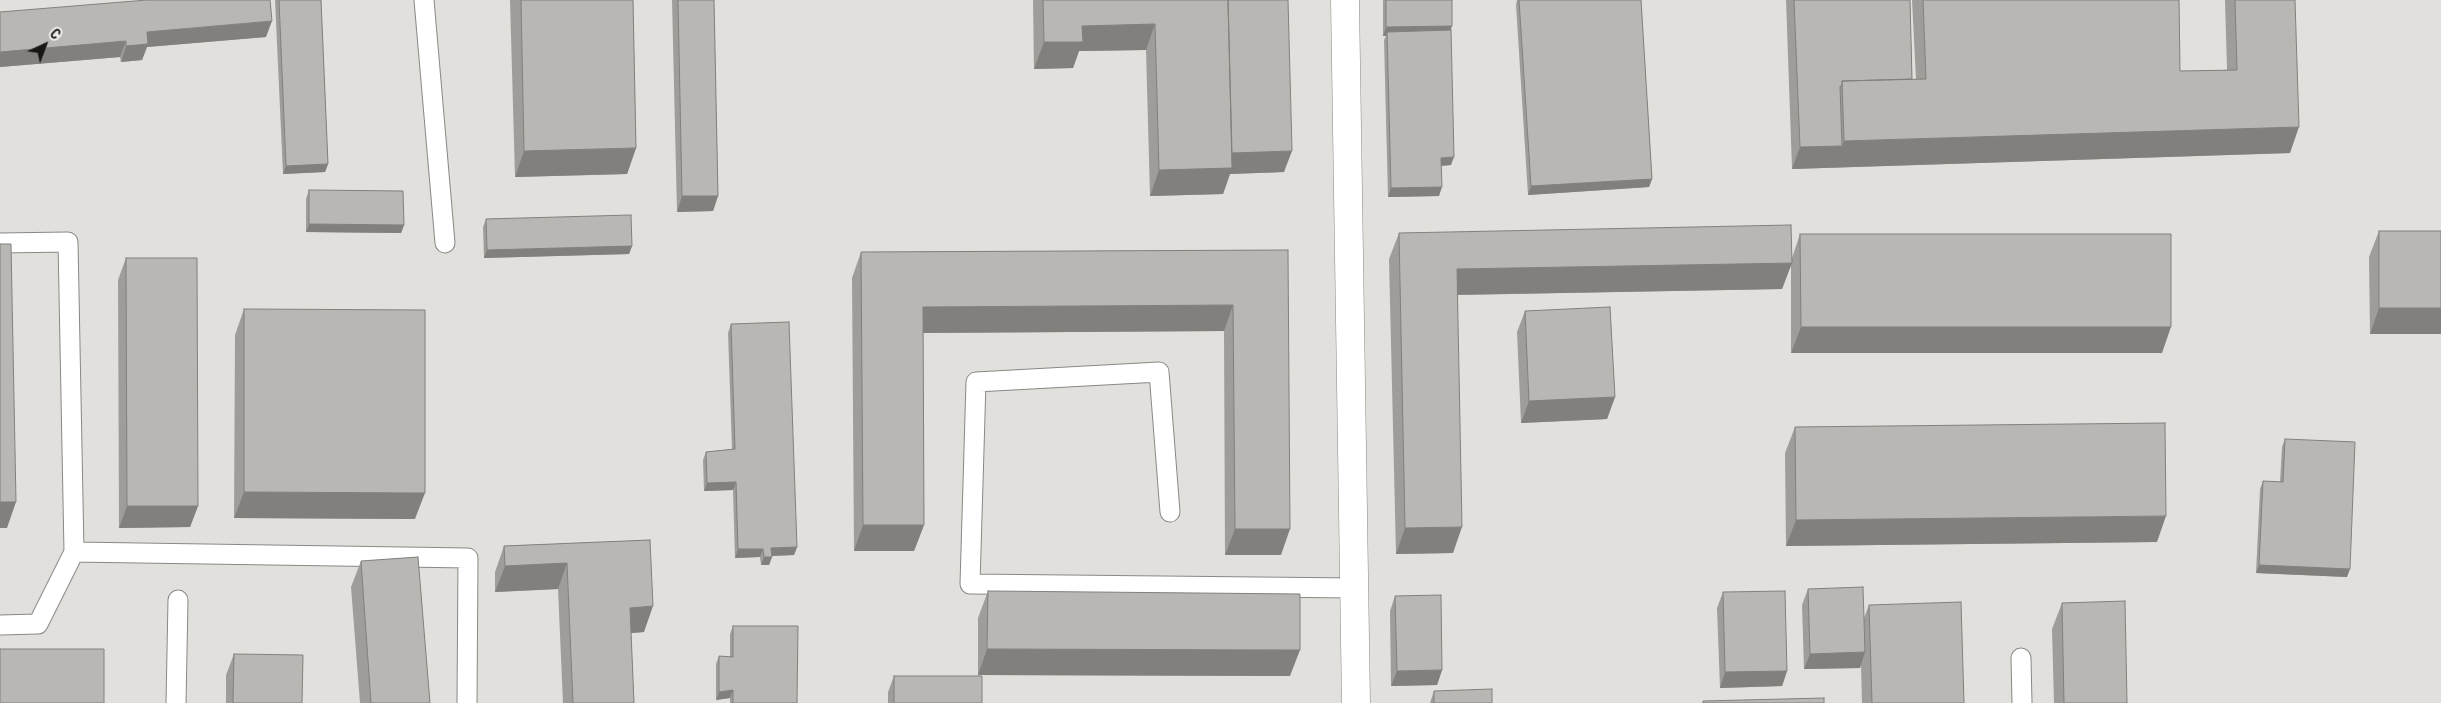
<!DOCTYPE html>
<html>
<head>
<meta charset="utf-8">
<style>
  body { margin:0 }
  #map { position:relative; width:2441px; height:703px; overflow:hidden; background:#e2e0dc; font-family:"Roboto Condensed",sans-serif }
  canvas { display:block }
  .north { position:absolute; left:20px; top:20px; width:50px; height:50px; -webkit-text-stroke:4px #f0edea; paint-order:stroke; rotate:43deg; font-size:14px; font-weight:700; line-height:20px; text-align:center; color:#171615 }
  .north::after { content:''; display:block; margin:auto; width:18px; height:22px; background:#171615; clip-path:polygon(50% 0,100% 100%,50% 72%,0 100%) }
</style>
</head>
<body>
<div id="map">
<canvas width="2441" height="703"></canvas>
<div class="north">С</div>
</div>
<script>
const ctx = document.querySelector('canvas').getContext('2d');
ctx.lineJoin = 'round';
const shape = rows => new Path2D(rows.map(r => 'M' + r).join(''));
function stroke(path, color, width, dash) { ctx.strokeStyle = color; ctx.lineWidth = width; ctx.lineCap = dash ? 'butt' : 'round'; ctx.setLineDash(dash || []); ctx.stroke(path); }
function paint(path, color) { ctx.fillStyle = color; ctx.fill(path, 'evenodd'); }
const service = shape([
  [424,0,445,243],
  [0,243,68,242,74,552,468,558,467,703],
  [1170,512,1159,372,976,382,970,584,1354,588],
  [0,625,38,624,74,552],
  [2021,658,2022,703],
  [176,703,178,600]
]);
const minor = shape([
  [1345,0,1356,703]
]);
stroke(service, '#8a8885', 21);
stroke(minor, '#8a8885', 29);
stroke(service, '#fff', 19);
stroke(minor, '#fff', 28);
paint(shape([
  [275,0,321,0,328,164,325,172,283,174],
  [510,0,633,0,636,148,627,174,515,177],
  [672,0,714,0,718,196,713,211,677,212],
  [1033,0,1288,0,1284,172,1230,174,1223,194,1150,196,1146,50,1079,51,1073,68,1034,69],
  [1383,0,1452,0,1451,30,1451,165,1441,166,1439,196,1388,197,1384,40,1386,36,1383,36],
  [1517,0,1641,0,1652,179,1649,187,1528,195,1516,5],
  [1786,0,1910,0,1912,79,1916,79,1912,0,2179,0,2180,71,2227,70,2225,0,2295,0,2290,153,1792,169],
  [0,12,266,37,147,47,142,60,121,62,120,57,0,67],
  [309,190,404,225,401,233,306,232,306,199],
  [486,219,632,246,629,254,484,258,483,227],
  [2379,231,2441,231,2441,334,2370,334,2369,257],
  [1399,233,1792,258,1800,234,2162,353,1791,353,1791,265,1782,289,1458,295,1453,553,1396,554,1389,259],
  [1288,250,1281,555,1225,555,1224,331,923,333,924,525,914,551,854,551,852,278,861,252],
  [126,258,198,506,190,527,119,528,118,280],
  [244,309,415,519,234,518,235,335],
  [1525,311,1615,397,1607,419,1521,423,1517,332],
  [731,324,797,547,794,555,772,556,769,565,761,565,760,557,735,558,733,490,704,491,703,460,706,452,732,449,728,333],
  [1795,427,2157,542,1786,546,1785,453],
  [2285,439,2347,577,2256,573,2260,489,2263,481,2280,482,2282,447],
  [650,540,644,632,631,633,634,703,563,703,558,589,495,592,495,572,504,546],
  [361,561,430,703,360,703,351,587],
  [1808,589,1864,618,1869,605,1964,703,1862,703,1861,664,1860,668,1804,669,1802,605],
  [988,591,1290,676,978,675,978,618],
  [1723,592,1787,671,1782,686,1720,688,1717,608],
  [1395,596,1442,670,1437,685,1391,686,1390,611],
  [2062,603,2127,703,2054,703,2052,629],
  [733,626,797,703,730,703,730,698,716,700,716,664,719,656,730,657,730,634],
  [234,654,302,703,226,703,226,675],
  [894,676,982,703,888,703,888,692],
  [1434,691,1492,703,1430,703]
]), '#9f9d9a');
paint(shape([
  [272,21,266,37,147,47,142,60,121,62,126,46,147,32],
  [1155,24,1146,50,1079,51,1073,68,1034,69,1044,42,1082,26],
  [1452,26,1449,34,1387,32,1386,36,1383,36,1386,27],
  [126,41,120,57,0,67,0,52],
  [2299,127,2290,153,1792,169,1800,147,1842,146,1844,141],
  [636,148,627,174,515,177,524,151],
  [1292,151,1284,172,1230,174,1223,194,1150,196,1159,170,1232,153],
  [1454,157,1451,165,1438,166,1441,158],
  [328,164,325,172,283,174,286,166],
  [1652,179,1649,187,1528,195,1531,186],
  [1442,187,1439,196,1388,197,1391,188],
  [682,196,718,196,713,211,677,212],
  [309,224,404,225,401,233,306,232],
  [632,246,629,254,484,258,487,250],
  [1792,263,1782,289,1448,295,1457,269],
  [1233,305,1224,331,913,333,923,307],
  [2379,308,2441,308,2441,334,2370,334],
  [1801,327,2171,327,2162,353,1791,353],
  [1615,397,1607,419,1521,423,1529,401],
  [736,482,733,490,704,491,707,483],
  [244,492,425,493,415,519,234,518],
  [0,502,16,502,7,528,0,528],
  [127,506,198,506,190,527,119,528],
  [2166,516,2157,542,1786,546,1796,520],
  [863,525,924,525,914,551,854,551],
  [1462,527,1453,553,1396,554,1405,528],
  [1235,529,1290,529,1281,555,1225,555],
  [797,547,794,555,768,556,771,548],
  [738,549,763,549,760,557,735,558],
  [764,557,772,557,769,565,761,565],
  [567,563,558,589,495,592,505,566],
  [2259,565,2350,569,2347,577,2256,573],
  [653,606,644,632,621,634,630,608],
  [987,649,1300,650,1290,676,978,675],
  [1865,652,1860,668,1804,669,1810,654],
  [1442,670,1437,685,1391,686,1397,671],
  [1787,671,1782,686,1720,688,1725,672],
  [733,690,730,698,716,700,719,692]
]), '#82807d');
const building = shape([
  [147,0,270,0,272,21,147,32,148,44,126,46,126,41,0,52,0,12,147,0],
  [279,0,321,0,328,164,286,166,279,0],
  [521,0,633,0,636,148,524,151,521,0],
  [678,0,714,0,718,196,682,196,678,0],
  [1043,0,1228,0,1232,168,1159,170,1155,24,1082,26,1083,42,1044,42,1043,0],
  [1228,0,1288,0,1292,151,1232,153,1228,0],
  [1386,0,1452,0,1452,26,1386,27,1386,0],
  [1519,0,1641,0,1652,179,1531,186,1519,0],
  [1794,0,1910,0,1912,79,1842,81,1842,86,1840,86,1842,146,1800,147,1794,0],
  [1923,0,2179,0,2180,71,2237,70,2235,0,2295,0,2299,127,1844,141,1842,81,1926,79,1923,0],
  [1451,30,1454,157,1441,158,1442,187,1391,188,1387,32,1451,30],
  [309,190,403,191,404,225,309,224,309,190],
  [631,215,632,246,487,250,486,219,631,215],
  [1791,225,1792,263,1457,269,1462,527,1405,528,1399,233,1791,225],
  [2379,231,2441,231,2441,308,2379,308,2379,231],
  [1800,234,2171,234,2171,327,1801,327,1800,234],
  [0,244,11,244,16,502,0,502,0,244],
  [1288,250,1290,529,1235,529,1233,305,923,307,924,525,863,525,861,252,1288,250],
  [126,258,197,258,198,506,127,506,126,258],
  [1610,307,1615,397,1529,401,1525,311,1610,307],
  [244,309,425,310,425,493,244,492,244,309],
  [789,322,797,547,771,548,772,557,764,557,763,549,738,549,736,482,707,483,706,452,735,449,731,324,789,322],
  [2165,423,2166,516,1796,520,1795,427,2165,423],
  [2285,439,2355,442,2350,569,2259,565,2263,481,2283,482,2285,439],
  [650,540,653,606,630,608,634,703,573,703,567,563,505,566,504,546,650,540],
  [418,557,430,703,371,703,361,561,418,557],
  [1863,587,1865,652,1810,654,1808,589,1863,587],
  [988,591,1300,594,1300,650,987,649,988,591],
  [1785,591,1787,671,1725,672,1723,592,1785,591],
  [1441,595,1442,670,1397,671,1395,596,1441,595],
  [2125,601,2127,703,2064,703,2062,603,2125,601],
  [1961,602,1964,703,1872,703,1869,605,1961,602],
  [733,626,798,626,797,703,733,703,733,690,719,692,719,656,733,657,733,626],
  [0,649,104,649,104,703,0,703,0,649],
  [234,654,303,655,302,703,233,703,234,654],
  [894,676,982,676,982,703,894,703,894,676],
  [1492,689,1492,703,1434,703,1434,691,1492,689],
  [1824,698,1824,703,1703,703,1703,701,1824,698]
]);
paint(building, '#b9b7b3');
stroke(building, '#82807d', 1);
</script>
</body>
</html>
